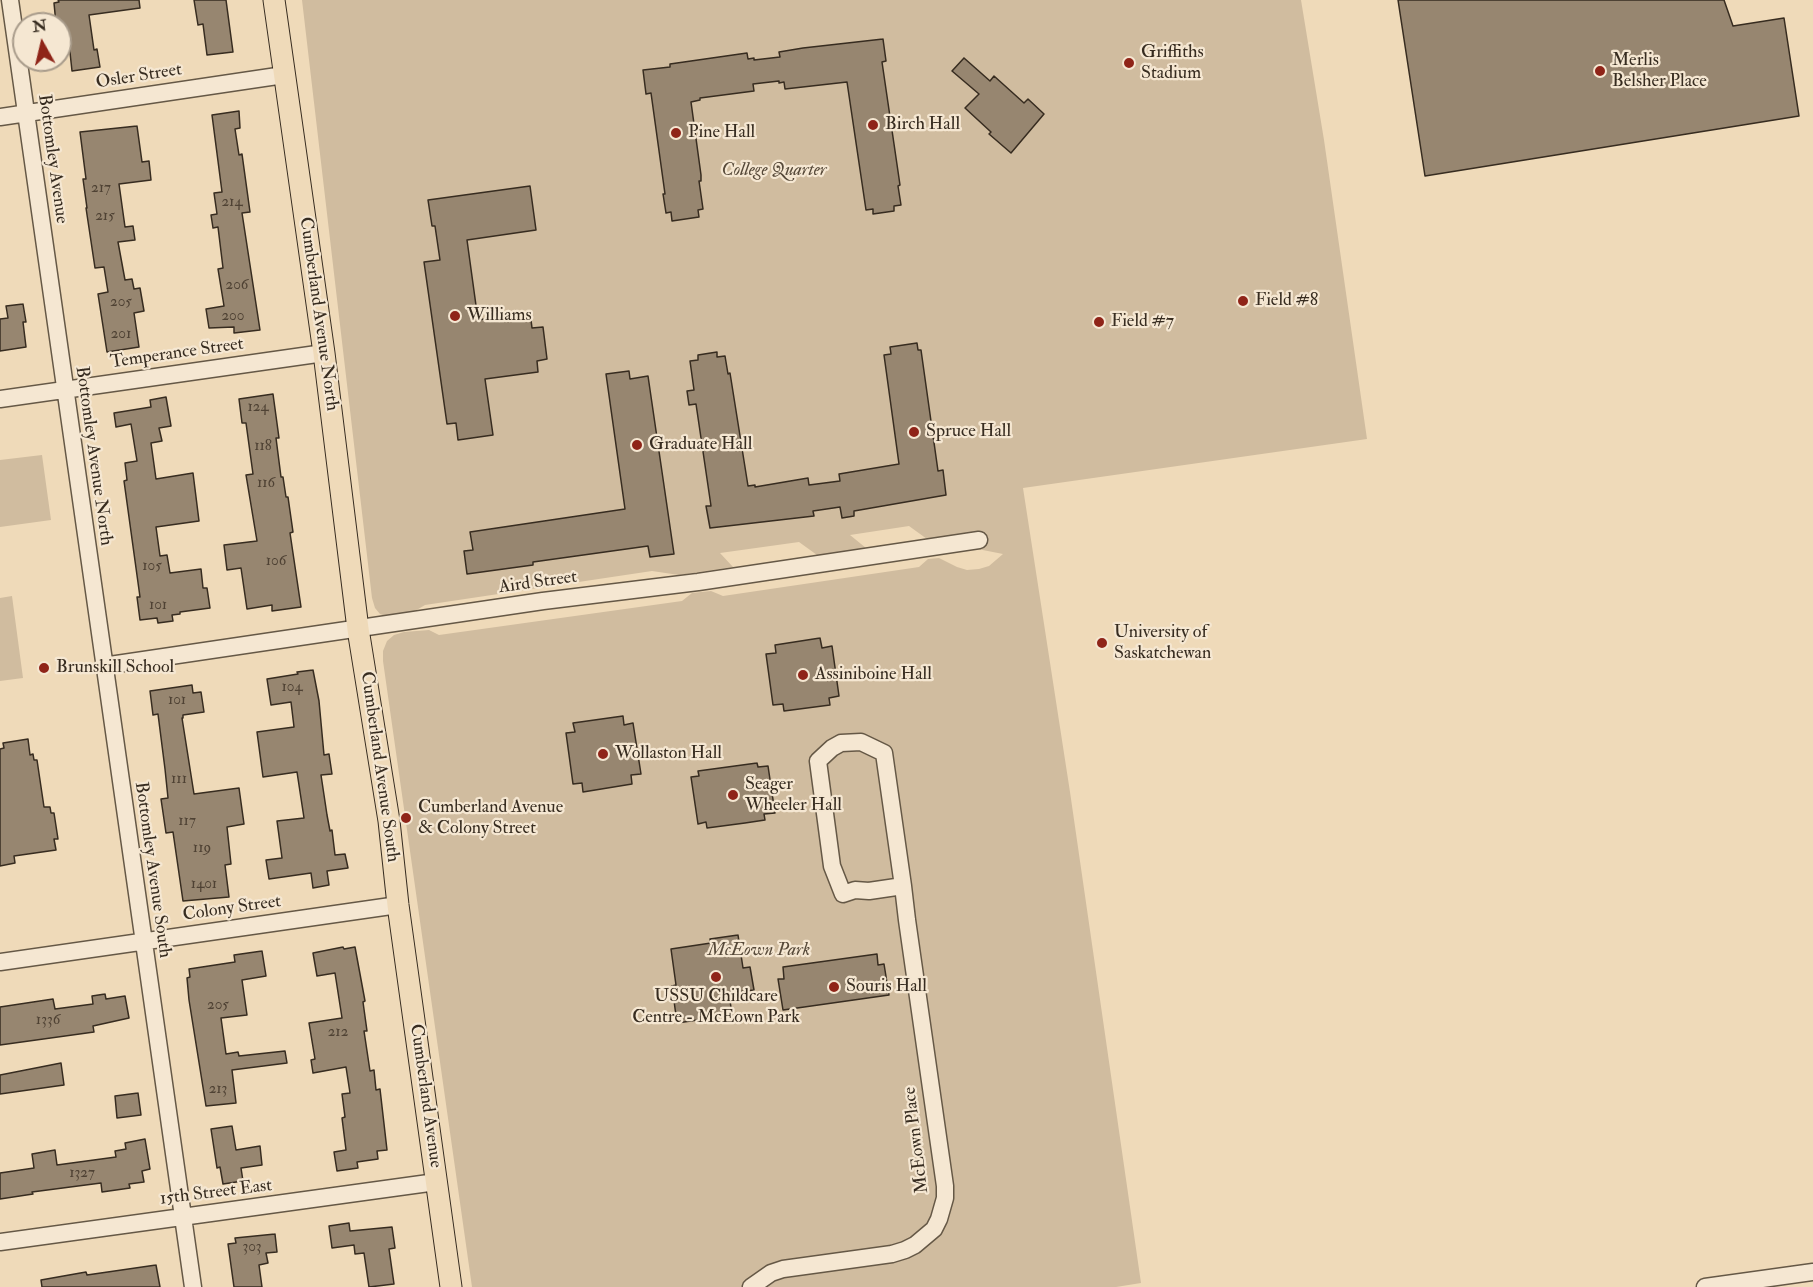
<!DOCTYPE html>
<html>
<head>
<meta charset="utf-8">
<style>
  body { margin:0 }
  #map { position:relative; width:1813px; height:1287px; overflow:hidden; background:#efdab9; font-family:"IM FELL Double Pica",serif }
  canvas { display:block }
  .north { position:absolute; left:12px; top:12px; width:60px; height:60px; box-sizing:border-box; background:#f5e7d2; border:2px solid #a99c8b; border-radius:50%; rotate:352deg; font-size:16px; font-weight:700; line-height:24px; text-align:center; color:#372c20 }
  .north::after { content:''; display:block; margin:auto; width:21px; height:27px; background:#8f2418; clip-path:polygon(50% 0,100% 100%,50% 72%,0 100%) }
</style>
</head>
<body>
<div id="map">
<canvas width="1813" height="1287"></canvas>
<div class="north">N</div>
</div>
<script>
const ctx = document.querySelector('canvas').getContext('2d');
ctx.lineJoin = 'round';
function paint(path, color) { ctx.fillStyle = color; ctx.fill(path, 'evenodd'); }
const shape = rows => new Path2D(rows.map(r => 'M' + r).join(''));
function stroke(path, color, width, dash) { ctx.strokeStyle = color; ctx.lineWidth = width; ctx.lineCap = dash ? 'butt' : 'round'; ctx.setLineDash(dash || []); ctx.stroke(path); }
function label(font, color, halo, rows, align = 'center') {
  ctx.font = font + ' "IM FELL Double Pica",serif'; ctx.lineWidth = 4.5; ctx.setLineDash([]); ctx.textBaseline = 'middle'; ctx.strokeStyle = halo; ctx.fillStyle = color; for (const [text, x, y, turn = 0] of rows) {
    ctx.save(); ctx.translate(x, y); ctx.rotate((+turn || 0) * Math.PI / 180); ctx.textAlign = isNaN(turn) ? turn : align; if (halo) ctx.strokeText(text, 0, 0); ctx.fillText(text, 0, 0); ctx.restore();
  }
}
paint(shape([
  [302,0,1301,0,1324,140,1367,439,1023,488,1070,792,1141,1283,1116,1287,472,1287,383,661,383,651,387,641,394,635,404,632,429,630,439,635,682,601,692,593,711,591,723,596,919,567,928,559,939,558,957,567,967,570,979,569,989,566,1003,554,927,539,909,526,850,535,866,548,817,555,799,542,720,553,733,567,679,575,652,571,425,605,408,615,388,617,380,614,375,608,372,598],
  [42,455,51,520,0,527,0,460],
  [12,596,23,678,0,681,0,598]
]), '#d0bc9f');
const building = shape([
  [58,0,139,0,140,8,89,15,94,50,97,49,100,67,72,71,69,43,60,44,60,24,56,24,54,3,59,2,58,0],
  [194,0,226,0,233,52,207,55,203,24,198,25,194,0],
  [1398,0,1724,0,1733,26,1784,18,1799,116,1425,176,1398,0],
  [883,39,886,61,882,62,900,185,898,186,901,205,894,206,894,211,873,214,873,209,866,210,847,82,785,89,784,82,779,83,779,81,753,84,754,91,700,98,700,100,691,102,701,175,701,181,699,181,703,209,698,210,699,217,672,221,671,212,666,213,663,194,665,194,651,93,646,94,643,70,670,67,670,64,747,53,748,59,754,58,754,60,780,57,779,52,803,48,883,39],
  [964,58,990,81,994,76,1024,103,1028,99,1044,114,1011,153,989,134,991,132,965,108,979,94,952,71,964,58],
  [239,111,240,128,235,129,239,155,242,154,250,212,242,213,260,330,234,333,234,327,209,328,206,309,224,306,218,269,223,268,218,227,213,228,211,215,217,214,214,193,222,192,212,115,239,111],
  [137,126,142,162,149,161,151,180,119,184,125,227,133,226,135,240,118,242,125,280,132,279,134,289,140,288,144,311,134,313,139,347,107,352,98,294,108,292,104,267,95,268,86,208,87,208,83,179,86,179,80,132,137,126],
  [530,186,536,230,467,240,478,320,530,312,532,328,543,327,547,359,537,361,538,372,485,379,493,435,458,440,456,423,447,424,424,262,440,260,435,226,432,226,428,200,530,186],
  [23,304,26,322,23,322,26,347,0,351,0,319,8,318,6,306,23,304],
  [917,343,918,350,921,350,938,471,943,470,946,495,854,511,854,516,842,518,840,507,813,511,814,516,710,528,706,506,711,506,696,404,689,405,687,391,694,390,690,361,698,360,698,355,717,352,717,357,725,356,728,374,730,373,748,486,755,485,755,487,808,478,809,485,840,481,839,474,899,464,884,355,891,354,890,347,917,343],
  [629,371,630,379,648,376,674,554,650,557,648,546,533,562,533,565,467,574,464,551,473,550,470,532,625,509,606,374,629,371],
  [273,394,279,438,276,438,281,477,283,477,286,497,288,497,293,532,290,533,301,607,272,611,272,605,247,609,241,568,227,570,224,545,257,541,246,475,253,474,246,423,242,423,239,399,273,394],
  [166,397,171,426,159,428,162,441,151,443,156,479,193,473,199,521,156,527,160,556,167,555,170,573,201,569,203,588,207,588,210,608,180,612,180,614,172,615,173,621,158,623,157,618,140,620,137,597,140,597,124,481,127,480,125,463,137,461,131,424,116,427,114,413,151,407,150,400,166,397],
  [820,638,822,648,832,646,839,696,829,698,830,705,784,711,783,704,773,705,766,654,776,653,775,645,820,638],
  [313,670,319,701,324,755,329,754,332,774,321,775,327,815,330,831,332,830,335,855,345,854,348,868,327,871,329,885,313,888,311,873,269,879,266,860,282,858,277,821,304,818,297,772,263,777,257,732,294,727,291,702,271,705,267,679,298,674,297,672,313,670],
  [192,685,193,693,201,692,204,712,183,715,183,718,182,718,194,794,239,788,244,824,227,827,231,864,225,865,229,897,183,901,173,832,166,833,161,799,168,798,165,769,158,714,153,715,150,691,192,685],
  [623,716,624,725,633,723,641,774,631,775,632,784,583,792,582,783,573,784,566,733,575,732,573,723,623,716],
  [28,739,30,755,33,754,34,760,37,760,44,807,50,807,51,813,54,813,58,839,54,839,56,850,14,856,15,863,0,866,0,749,4,748,3,743,28,739],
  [757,763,758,767,768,766,775,813,764,814,765,820,745,823,707,828,706,822,698,824,691,777,699,776,698,771,757,763],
  [738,935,743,968,750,967,754,990,729,993,732,1015,677,1023,672,986,676,985,671,949,711,943,710,939,738,935],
  [343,947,344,949,355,947,365,1001,363,1002,367,1031,364,1031,370,1071,374,1070,376,1090,380,1089,387,1150,377,1151,378,1159,357,1162,358,1168,337,1171,334,1152,346,1150,342,1118,345,1117,342,1094,350,1093,346,1067,313,1073,311,1060,315,1059,309,1023,342,1018,335,973,317,976,313,953,343,947],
  [262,951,266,976,242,980,247,1015,221,1018,226,1054,238,1052,239,1056,285,1051,287,1063,232,1070,236,1103,206,1106,189,1000,187,978,190,977,189,969,235,962,234,955,262,951],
  [877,954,878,965,884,964,889,995,783,1010,778,979,784,979,783,967,877,954],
  [105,994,106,999,125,996,129,1018,93,1026,94,1032,0,1045,0,1007,53,999,55,1009,93,1004,92,996,105,994],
  [61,1063,64,1085,0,1094,0,1075,61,1063],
  [138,1093,141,1115,117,1118,115,1096,138,1093],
  [232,1126,236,1150,260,1146,262,1165,241,1168,243,1181,223,1184,220,1167,217,1168,211,1129,232,1126],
  [145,1139,150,1169,142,1171,144,1182,129,1184,130,1188,102,1192,101,1183,32,1192,33,1194,0,1199,0,1173,34,1168,32,1154,55,1150,57,1165,116,1157,115,1151,126,1149,125,1143,145,1139],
  [349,1223,350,1231,392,1227,395,1248,389,1249,394,1284,369,1287,364,1253,355,1254,354,1245,332,1248,329,1226,349,1223],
  [275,1234,277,1252,266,1253,268,1263,259,1265,262,1287,234,1287,228,1244,236,1243,235,1238,275,1234],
  [156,1265,160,1287,42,1287,41,1280,86,1272,87,1275,156,1265]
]);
paint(building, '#978670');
stroke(building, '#372c20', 1.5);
const minor = shape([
  [10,0,193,1287],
  [0,117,284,75],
  [0,399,324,353],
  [103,666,543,601,698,582,979,540],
  [0,962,398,905],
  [0,1242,436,1182],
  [751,1287,771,1273,783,1269,892,1254,905,1250,915,1245,934,1229,939,1219,945,1198,945,1186,907,920,903,886,884,753,861,742,841,743,832,748,818,761,832,866,843,894,855,890,869,891,903,886],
  [1705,1287,1813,1272]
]);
const major = shape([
  [274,0,324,353,358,629,389,821,398,905,451,1287]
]);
stroke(minor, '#655846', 19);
stroke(major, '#372c20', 23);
stroke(minor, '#f5e7d2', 16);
stroke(major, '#efdab9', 21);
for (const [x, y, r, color] of [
  [1129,63,6,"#8f2418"],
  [1600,71,6,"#8f2418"],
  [873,125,6,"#8f2418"],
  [676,133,6,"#8f2418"],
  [1243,301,6,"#8f2418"],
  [455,316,6,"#8f2418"],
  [1099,322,6,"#8f2418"],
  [914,432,6,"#8f2418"],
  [637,445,6,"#8f2418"],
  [1102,643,6,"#8f2418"],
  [44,668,6,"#8f2418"],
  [803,675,6,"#8f2418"],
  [603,754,6,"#8f2418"],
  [733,795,6,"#8f2418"],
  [406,818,6,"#8f2418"],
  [716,977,6,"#8f2418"],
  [834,987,6,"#8f2418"]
]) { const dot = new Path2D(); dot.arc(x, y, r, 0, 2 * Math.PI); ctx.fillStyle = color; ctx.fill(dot); stroke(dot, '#f5e7d2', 2); }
label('15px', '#4f4234', null, [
  ["217",101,189],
  ["214",232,203],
  ["215",105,217],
  ["206",237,286],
  ["205",121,303],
  ["200",233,317],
  ["201",121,335],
  ["124",258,408],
  ["118",263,447],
  ["116",266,484],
  ["106",276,562],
  ["105",152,567],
  ["101",158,606],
  ["104",292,688],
  ["101",177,701],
  ["111",179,780],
  ["117",187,822],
  ["119",202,849],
  ["1401",204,885],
  ["205",218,1006],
  ["1336",48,1021],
  ["212",338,1033],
  ["213",218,1090],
  ["1327",82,1174],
  ["303",252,1248]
]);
label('18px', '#372c20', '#f5e7d2', [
  ["Griffiths",1141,53],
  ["Stadium",1141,74],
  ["Merlis",1612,61],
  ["Belsher Place",1612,82],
  ["Birch Hall",885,125],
  ["Pine Hall",688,133],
  ["Field #8",1255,301],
  ["Williams",467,316],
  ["Field #7",1111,322],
  ["Spruce Hall",926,432],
  ["Graduate Hall",649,445],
  ["University of",1114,633],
  ["Saskatchewan",1114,654],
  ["Brunskill School",56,668],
  ["Assiniboine Hall",815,675],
  ["Wollaston Hall",615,754],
  ["Seager",745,785],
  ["Wheeler Hall",745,806],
  ["Cumberland Avenue",418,808],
  ["& Colony Street",418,829],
  ["Souris Hall",846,987],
  ["USSU Childcare",716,997,"center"],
  ["Centre - McEown Park",716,1018,"center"]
], 'left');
label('18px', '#372c20', '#f5e7d2', [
  ["Osler Street",139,77,-9],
  ["Bottomley Avenue",52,159,82],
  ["Cumberland Avenue North",318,314,82],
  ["Temperance Street",177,354,-8],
  ["Bottomley Avenue North",93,456,82],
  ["Aird Street",538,583,-8],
  ["Cumberland Avenue South",379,767,82],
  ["Bottomley Avenue South",152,870,82],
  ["Colony Street",232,909,-8],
  ["Cumberland Avenue",425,1096,82],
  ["McEown Place",917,1140,-97],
  ["15th Street East",216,1193,-7]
]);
label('italic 18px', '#564939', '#f5e7d2', [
  ["College Quarter",774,171],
  ["McEown Park",759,951]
]);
</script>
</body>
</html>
